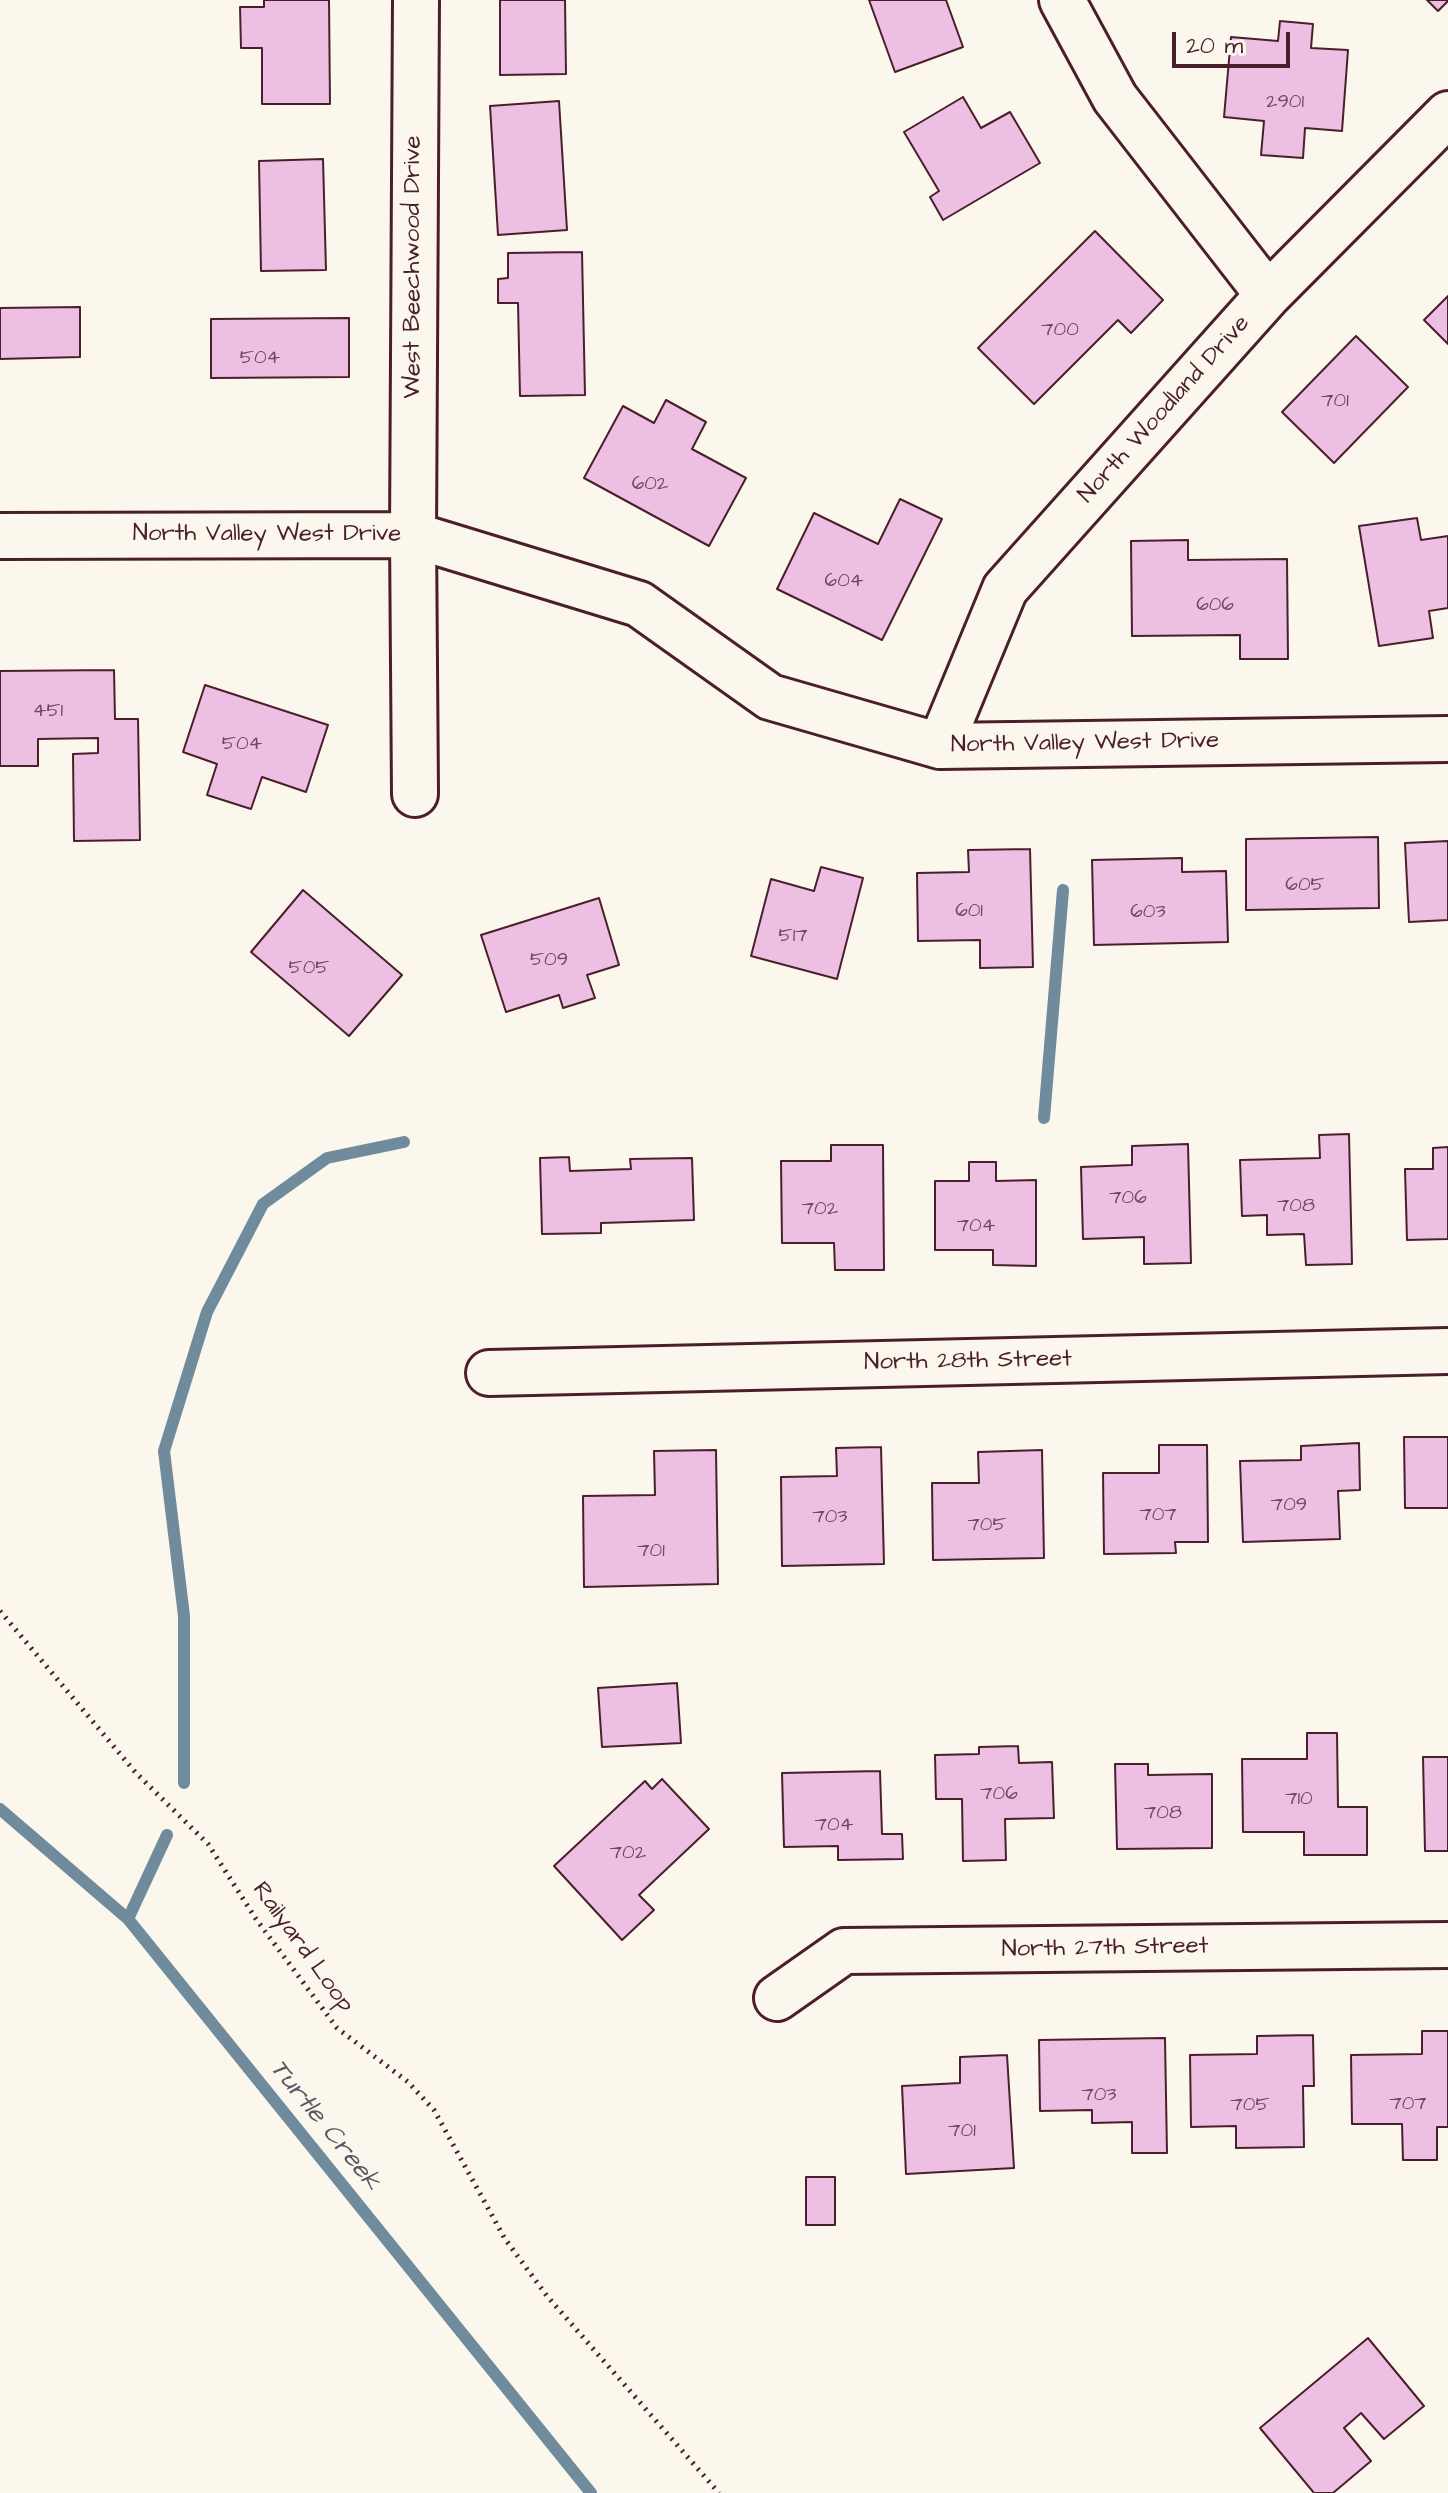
<!DOCTYPE html>
<html>
<head>
<meta charset="utf-8">
<style>
  body { margin:0 }
  #map { position:relative; width:1448px; height:2493px; overflow:hidden; background:#fbf7ec; font-family:"Architects Daughter",sans-serif }
  canvas { display:block }
  .scale { position:absolute; left:1172px; top:32px; width:118px; height:36px; box-sizing:border-box; border:4px solid #4a1f2b; border-top:0; padding-left:10px; font-size:24px; line-height:28px; white-space:nowrap; color:#4a1f2b; -webkit-text-stroke:6px #fbf7ec; paint-order:stroke }
</style>
</head>
<body>
<div id="map">
<canvas width="1448" height="2493"></canvas>
<div class="scale">20 m</div>
</div>
<script>
const ctx = document.querySelector('canvas').getContext('2d');
ctx.lineJoin = 'round';
const shape = rows => new Path2D(rows.map(r => 'M' + r).join(''));
function stroke(path, color, width, dash) { ctx.strokeStyle = color; ctx.lineWidth = width; ctx.lineCap = dash ? 'butt' : 'round'; ctx.setLineDash(dash || []); ctx.stroke(path); }
function paint(path, color) { ctx.fillStyle = color; ctx.fill(path, 'evenodd'); }
function label(font, color, halo, rows, align = 'center') {
  ctx.font = font + ' "Architects Daughter",sans-serif'; ctx.lineWidth = 6; ctx.setLineDash([]); ctx.textBaseline = 'middle'; ctx.strokeStyle = halo; ctx.fillStyle = color; for (const [text, x, y, turn = 0] of rows) {
    ctx.save(); ctx.translate(x, y); ctx.rotate((+turn || 0) * Math.PI / 180); ctx.textAlign = isNaN(turn) ? turn : align; if (halo) ctx.strokeText(text, 0, 0); ctx.fillText(text, 0, 0); ctx.restore();
  }
}
stroke(shape([
  [1044,1118,1063,890],
  [184,1783,184,1616,164,1451,207,1312,263,1204,327,1158,404,1142],
  [0,1809,128,1919,591,2493],
  [128,1919,167,1835]
]), '#6f8b9c', 12);
const building = shape([
  [264,0,329,0,330,104,262,104,262,48,241,48,240,7,264,7,264,0],
  [500,0,565,0,566,74,500,75,500,0],
  [869,0,946,0,963,47,895,72,869,0],
  [1427,0,1448,0,1448,1,1438,11,1427,0],
  [1280,21,1313,24,1311,48,1348,50,1342,131,1305,128,1303,158,1261,155,1264,121,1224,117,1231,37,1278,41,1280,21],
  [963,97,981,128,1010,112,1040,163,943,220,930,197,939,191,904,132,963,97],
  [559,101,567,230,498,235,490,106,559,101],
  [323,159,326,270,261,271,259,161,323,159],
  [1095,231,1163,300,1131,333,1118,320,1034,404,978,348,1095,231],
  [582,252,585,395,520,396,518,303,498,303,498,279,508,278,508,253,582,252],
  [1448,296,1448,344,1424,320,1448,296],
  [80,307,80,357,0,359,0,308,80,307],
  [349,318,349,377,211,378,211,319,349,318],
  [1356,336,1408,387,1334,463,1282,412,1356,336],
  [666,400,706,422,692,449,746,478,709,546,584,478,623,406,654,423,666,400],
  [900,499,942,519,882,640,777,589,814,513,878,544,900,499],
  [1417,518,1421,540,1448,536,1448,608,1429,611,1433,638,1379,646,1359,526,1417,518],
  [1188,540,1188,560,1287,559,1288,659,1240,659,1240,635,1132,636,1131,541,1188,540],
  [114,670,115,719,138,719,140,840,74,841,73,754,98,753,98,738,38,739,38,766,0,766,0,671,114,670],
  [205,685,328,725,306,792,262,777,251,809,207,795,217,764,183,752,205,685],
  [1378,837,1379,908,1246,910,1246,839,1378,837],
  [1448,841,1448,920,1409,922,1405,843,1448,841],
  [1030,849,1033,967,980,968,980,940,918,941,917,873,969,872,968,850,1030,849],
  [1182,858,1182,872,1226,871,1228,942,1094,945,1092,860,1182,858],
  [821,867,863,878,837,979,751,956,771,879,814,891,821,867],
  [303,890,402,975,349,1036,251,952,303,890],
  [599,898,619,965,587,975,595,998,563,1008,559,995,506,1012,481,935,599,898],
  [1349,1134,1352,1264,1306,1265,1304,1234,1267,1235,1267,1215,1242,1216,1240,1160,1320,1158,1319,1135,1349,1134],
  [1188,1144,1191,1263,1144,1264,1144,1237,1083,1239,1081,1167,1132,1165,1132,1146,1188,1144],
  [831,1145,883,1145,884,1270,835,1270,834,1243,782,1243,781,1161,831,1161,831,1145],
  [1448,1147,1448,1239,1407,1240,1405,1169,1433,1169,1433,1148,1448,1147],
  [569,1157,570,1171,631,1169,630,1159,692,1158,694,1220,601,1223,601,1233,542,1234,540,1158,569,1157],
  [969,1162,996,1162,996,1181,1036,1180,1036,1266,993,1265,993,1250,935,1250,935,1181,969,1181,969,1162],
  [1404,1437,1448,1437,1448,1508,1405,1508,1404,1437],
  [1359,1443,1360,1490,1338,1491,1340,1539,1243,1542,1240,1461,1301,1460,1301,1446,1359,1443],
  [1159,1445,1207,1445,1208,1542,1175,1542,1176,1553,1104,1554,1103,1473,1159,1473,1159,1445],
  [881,1447,884,1564,782,1566,781,1477,837,1476,836,1448,881,1447],
  [716,1450,718,1584,584,1587,583,1496,655,1495,654,1451,716,1450],
  [1042,1450,1044,1558,933,1560,932,1483,979,1483,978,1452,1042,1450],
  [677,1683,681,1743,602,1747,598,1688,677,1683],
  [1307,1733,1337,1733,1338,1807,1367,1807,1367,1855,1304,1855,1304,1832,1243,1832,1242,1759,1307,1759,1307,1733],
  [1018,1746,1019,1763,1052,1762,1054,1818,1005,1819,1006,1860,963,1861,962,1799,936,1799,935,1755,979,1754,979,1747,1018,1746],
  [1423,1757,1448,1757,1448,1851,1425,1851,1423,1757],
  [1115,1764,1148,1764,1148,1775,1212,1774,1212,1848,1117,1849,1115,1764],
  [880,1771,882,1834,902,1834,903,1859,838,1860,838,1846,784,1847,782,1773,880,1771],
  [662,1779,709,1829,639,1895,654,1910,622,1940,554,1866,645,1781,652,1789,662,1779],
  [1422,2031,1448,2031,1448,2127,1437,2127,1437,2160,1403,2160,1402,2124,1352,2124,1351,2055,1422,2054,1422,2031],
  [1313,2035,1314,2086,1303,2086,1304,2147,1236,2148,1236,2126,1191,2127,1190,2055,1257,2054,1257,2036,1313,2035],
  [1165,2038,1167,2153,1132,2153,1132,2122,1092,2123,1092,2110,1040,2111,1039,2040,1165,2038],
  [1007,2055,1014,2168,906,2174,902,2086,960,2083,960,2057,1007,2055],
  [806,2177,835,2177,835,2225,806,2225,806,2177],
  [1368,2338,1424,2406,1384,2439,1361,2413,1344,2428,1371,2461,1333,2493,1314,2493,1260,2428,1368,2338]
]);
paint(building, '#edbfe2');
stroke(building, '#4a1f2b', 2);
const street = shape([
  [1062,0,1115,98,1268,295],
  [0,536,413,535,639,604,770,697,940,746,1448,739],
  [940,746,1005,589,1268,295,1448,114],
  [415,794,413,535,416,0],
  [489,1373,1448,1351],
  [777,1998,844,1951,1448,1945]
]);
stroke(street, '#4a1f2b', 50);
stroke(shape([
  [0,1611,136,1773,208,1844,256,1919,337,2028,408,2082,434,2110,505,2239,547,2296,719,2493]
]), '#4a1f2b', 5, [2, 6]);
stroke(street, '#fbf7ec', 44);
label('20px', '#734759', null, [
  ["2901",1285,103],
  ["700",1060,331],
  ["504",260,359],
  ["701",1335,402],
  ["602",650,485],
  ["604",844,582],
  ["606",1215,606],
  ["451",48,712],
  ["504",242,745],
  ["605",1305,886],
  ["601",969,912],
  ["603",1148,913],
  ["517",793,937],
  ["509",549,961],
  ["505",309,969],
  ["706",1128,1199],
  ["708",1296,1207],
  ["702",820,1210],
  ["704",976,1227],
  ["709",1289,1506],
  ["707",1158,1516],
  ["703",830,1518],
  ["705",987,1526],
  ["701",651,1552],
  ["706",999,1795],
  ["710",1299,1800],
  ["708",1163,1814],
  ["704",834,1826],
  ["702",628,1854],
  ["703",1099,2096],
  ["707",1408,2105],
  ["705",1250,2106],
  ["701",962,2132]
]);
label('24px', '#4a1f2b', '#fbf7ec', [
  ["West Beechwood Drive",414,267,-90],
  ["North Woodland Drive",1165,410,-48],
  ["North Valley West Drive",267,535],
  ["North Valley West Drive",1085,744,-1],
  ["North 28th Street",968,1362,-1],
  ["Railyard Loop",302,1948,54],
  ["North 27th Street",1105,1949,-1]
]);
label('italic 26px', '#5c5563', '#fbf7ec', [
  ["Turtle Creek",324,2126,51]
]);
</script>
</body>
</html>
